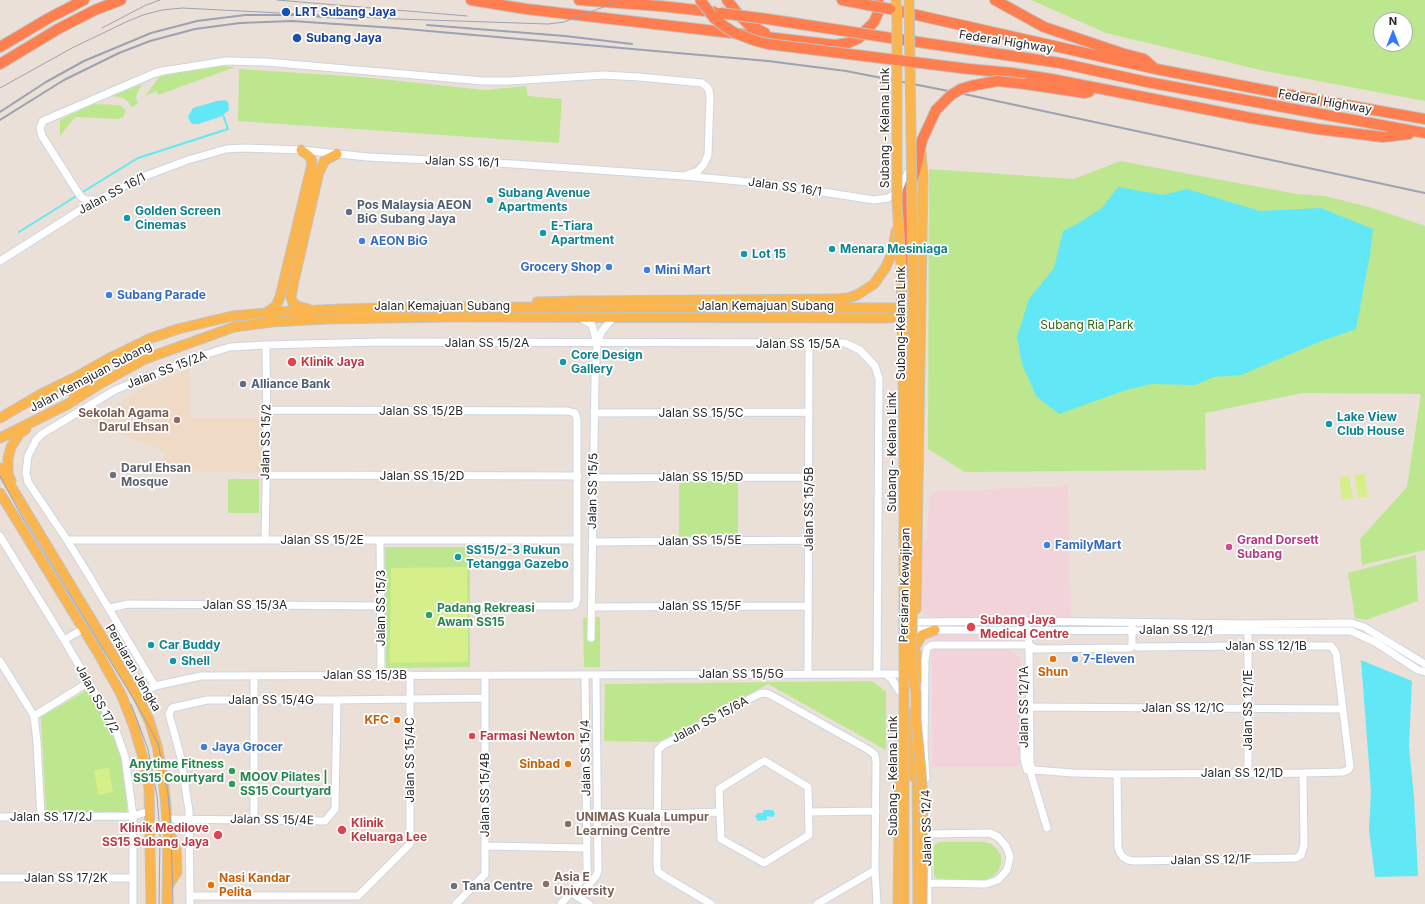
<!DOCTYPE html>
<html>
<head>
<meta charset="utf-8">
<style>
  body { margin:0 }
  #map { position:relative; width:1425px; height:904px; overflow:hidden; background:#ebe0d7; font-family:Inter,sans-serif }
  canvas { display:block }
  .north { position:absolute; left:1373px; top:12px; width:40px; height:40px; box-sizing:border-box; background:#fff; border:1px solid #a9a9a9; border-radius:50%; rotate:0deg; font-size:11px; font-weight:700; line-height:16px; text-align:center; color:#272727 }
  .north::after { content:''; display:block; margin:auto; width:14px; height:18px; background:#317aff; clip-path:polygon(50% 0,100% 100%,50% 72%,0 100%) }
</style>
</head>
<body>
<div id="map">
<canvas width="1425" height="904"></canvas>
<div class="north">N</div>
</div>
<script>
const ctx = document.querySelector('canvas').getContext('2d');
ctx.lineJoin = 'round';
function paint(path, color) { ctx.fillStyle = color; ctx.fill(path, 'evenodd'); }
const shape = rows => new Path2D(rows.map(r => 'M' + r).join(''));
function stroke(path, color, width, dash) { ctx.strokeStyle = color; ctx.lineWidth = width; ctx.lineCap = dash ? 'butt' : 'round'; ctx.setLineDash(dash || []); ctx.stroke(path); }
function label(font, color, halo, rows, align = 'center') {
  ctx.font = font + ' Inter,sans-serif'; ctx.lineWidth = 3.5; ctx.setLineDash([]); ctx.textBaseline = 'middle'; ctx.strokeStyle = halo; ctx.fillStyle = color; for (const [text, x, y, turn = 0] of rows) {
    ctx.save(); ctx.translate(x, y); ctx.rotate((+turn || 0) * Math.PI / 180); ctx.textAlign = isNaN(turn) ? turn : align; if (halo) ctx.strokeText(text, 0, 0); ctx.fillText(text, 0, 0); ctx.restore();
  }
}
paint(shape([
  [190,369,190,417,262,418,262,473,187,471,161,462,165,452,89,422,144,387]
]), '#efdac5');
paint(shape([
  [1068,486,1071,617,1010,618,1011,650,1021,659,1020,767,932,767,932,616,925,614,919,608,919,542,927,541,929,498,937,490,972,491,1004,488]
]), '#f3d3da');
paint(shape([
  [1031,0,1425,0,1425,101,1265,71,1106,33],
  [1381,20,1405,20,1405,44,1381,44],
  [221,66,235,67,158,95,156,91,145,96,160,76],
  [239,69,362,77,485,90,526,86,528,96,562,99,559,143,238,121],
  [142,84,137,93,136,98,138,104,132,107,127,101,123,98,112,96],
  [93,104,119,105,125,109,125,114,123,117,118,119,75,117,60,136,60,120],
  [1120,161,1297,194,1325,196,1369,207,1425,226,1425,550,1362,565,1360,539,1407,487,1421,394,1302,393,1205,413,1206,470,965,472,928,449,929,169,1074,179],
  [228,479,259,479,259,513,228,513],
  [679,479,738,479,738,538,679,538],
  [385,547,470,547,470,667,386,668],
  [1416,555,1418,601,1366,620,1355,618,1348,573],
  [600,617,600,667,584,667,583,618],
  [872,681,886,692,886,750,768,684,659,742,604,741,605,684],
  [89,689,110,722,120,753,126,788,127,812,46,812,41,717],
  [939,842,984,842,991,844,997,849,1001,856,1001,863,999,870,991,878,984,880,939,880,934,876,934,846]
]), '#bce78f');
paint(shape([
  [1365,474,1368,497,1358,498,1354,475],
  [1349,476,1353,498,1342,500,1339,477],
  [467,567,468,662,390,663,391,568],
  [109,768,113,792,98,795,94,770]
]), '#d5ef8a');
paint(shape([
  [225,100,228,102,229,110,220,117,198,124,192,124,189,120,188,116,193,108,217,101],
  [1118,187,1163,195,1187,189,1260,211,1321,208,1373,229,1370,255,1356,329,1319,342,1241,375,1214,377,1195,385,1151,384,1126,390,1059,414,1036,396,1022,364,1017,337,1029,299,1054,268,1063,231,1077,224,1102,208],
  [1361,660,1412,681,1409,746,1414,797,1418,876,1375,877,1369,830,1371,791],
  [763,810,773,810,775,814,773,817,767,816,767,820,758,821,755,816,758,813,763,813]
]), '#62e7f6');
stroke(shape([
  [81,193,138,158,228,129,223,115],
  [19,232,78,195]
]), '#62e7f6', 2);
const minor = shape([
  [97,200,86,200,81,197,75,188,42,136,40,128,43,121,155,73,163,71,226,61,266,62,483,81,510,81,603,75,639,77,702,83,707,87,709,90,710,97,708,155,704,164,698,171,686,175],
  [0,261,82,209,137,179,188,160,226,149,244,148,301,150,368,157,513,164,684,176,772,184,874,200,888,198,898,192,911,167],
  [581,318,592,325,597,343],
  [267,410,568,411,575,413,577,419,577,598,576,604,571,606,474,606],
  [594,413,809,412],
  [266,475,578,476],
  [593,478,808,477],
  [0,536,64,640,114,725,125,757,133,816,133,904],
  [67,540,577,540],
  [265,540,267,442,266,345],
  [380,540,381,675],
  [592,542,808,540],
  [592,607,808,606],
  [110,608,128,604,381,606],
  [916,622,1027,621,1248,624,1351,623,1364,627,1425,664],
  [1027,627,1029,645,1030,764,1033,770],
  [1248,627,1248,772],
  [916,630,1351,631,1375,642,1418,670,1425,672],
  [591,638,595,380,597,343,602,331,613,318],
  [64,640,83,629],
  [1033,649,1130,648,1132,646,1132,625],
  [0,661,34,716,37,742,41,818],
  [808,674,809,344],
  [885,674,891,678,900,692],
  [254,676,254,820],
  [155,686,88,574,67,540,28,482,26,473,28,456,36,440,42,434,115,390,194,358,230,347,266,345,379,342,845,343,860,350,875,366,879,379,877,674],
  [137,695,155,686,201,676,900,674],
  [1024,707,1343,709],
  [1024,713,1024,758,1027,770],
  [34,716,89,682],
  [765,761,808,787,809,835,764,863,721,839,719,789,762,762,765,761],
  [1033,770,1073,773,1117,774,1303,773,1343,772,1348,770,1350,767,1336,653,1331,646,1248,646,1137,647],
  [1033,770,1031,774,1047,828],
  [1117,774,1118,847,1120,853,1123,857,1128,860,1135,861,1296,858,1301,855,1304,845,1303,773],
  [926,778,924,747,925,660,927,648,932,645,1029,645,1036,649],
  [809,812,876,811],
  [593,813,658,813,666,814,719,812],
  [927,813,928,904],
  [0,817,133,816,150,811],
  [167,819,325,821,335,809,337,700],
  [485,846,587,848],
  [0,878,133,878],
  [927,883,986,884,998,880,1007,870,1010,857,1006,846,998,837,990,833,928,834],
  [575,895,589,904],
  [190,896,358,896,410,844,410,675],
  [578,897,596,876,598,871,596,675],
  [190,904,189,811,181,758,169,714,172,708,207,700,337,700,485,698],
  [456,904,485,874,485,675],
  [561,904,586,875,587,871,585,675],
  [711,904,664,876,658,872,657,865,658,750,663,745,673,740,759,694,764,693,769,694,869,750,875,755,876,762,875,870,877,904],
  [817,904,875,870]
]);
const major = shape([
  [836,299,848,298,857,295,874,284,886,267,892,253,896,231],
  [537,302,576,301],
  [308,309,297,306,293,303,291,297,293,285,319,172,325,160,337,154],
  [266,313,276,306,280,297,311,168,312,161,310,157,301,150],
  [76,378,69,388,72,392,89,388],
  [0,418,41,394,76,377,108,359,151,338,178,329,232,316,278,312,341,309,446,307,906,308,914,316,920,330],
  [0,438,68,404,98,385,145,359,234,327,272,322,327,319,449,317,885,318,901,317,905,310],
  [0,468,137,695,149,720,157,746,162,771,165,797,168,832,167,904],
  [11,481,8,474,8,459,11,447,19,434,26,429],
  [0,493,97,651,121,694,134,727,144,761,149,787,151,904],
  [916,609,923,176,921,152],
  [916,645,922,635,935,630],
  [916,652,917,681],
  [912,713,912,776],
  [917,768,918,904],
  [168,886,177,872,176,845,168,832],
  [898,904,900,750]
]);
const highway = shape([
  [471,0,526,9,835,45,848,43,859,38,866,30,874,22,878,13,878,0],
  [579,0,660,6,714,12],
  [727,0,739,15,748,24,765,33],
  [842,0,868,5],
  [995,0,1044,27,1121,53,1144,59,1153,67],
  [890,9,1156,69,1290,95,1425,119],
  [767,19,839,30],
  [884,37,1060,63,1147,82,1425,133],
  [0,47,49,18,84,0],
  [0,64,58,29,95,10,121,0],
  [969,69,1012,73,1051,79,1251,118,1317,129,1383,137,1409,134],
  [1025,84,1085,93,1089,92],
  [905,274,905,206,908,190,915,172,922,140,936,110]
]);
stroke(minor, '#cdd4e2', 9);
stroke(major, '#c3c3c3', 11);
stroke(highway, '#c3c3c3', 12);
stroke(minor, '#fff', 7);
stroke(major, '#fab54e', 9);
stroke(highway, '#ff7e4f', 10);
stroke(shape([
  [277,0,467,16],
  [102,28,146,5,160,0],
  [0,88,72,48,126,22,143,15,162,10,182,8,398,19,548,24,564,22,606,6,616,0],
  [0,476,21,515,136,703,158,743,168,794,171,829,173,904],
  [131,704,148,749,157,796,160,835,159,904]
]), '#9aa2b4', 1);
stroke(shape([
  [427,25,565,36,632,44],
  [0,112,46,82,84,61,151,33,197,21,245,15,293,15,357,19],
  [0,120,64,80,119,53,150,41,195,29,240,23,292,21,395,28,768,61,846,71,964,94,1425,193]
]), '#9aa2b4', 2);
const majorBridge = shape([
  [896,0,897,20,897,202,901,267,904,430,904,904],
  [909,0,913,265,912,669,916,693,916,720,921,772,923,803,922,904],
  [576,301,836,299]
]);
const highwayBridge = shape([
  [700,0,714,18,724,26,735,33,756,41,768,44,969,69],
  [868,5,890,9],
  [720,13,767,19],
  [839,30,884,37],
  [936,110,951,95,961,89,971,86,997,81,1025,84]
]);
stroke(majorBridge, '#c3c3c3', 11, []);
stroke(highwayBridge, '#c3c3c3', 12, []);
stroke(majorBridge, '#fab54e', 9);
stroke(highwayBridge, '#ff7e4f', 10);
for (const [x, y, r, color] of [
  [286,12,5,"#1a4fb4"],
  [297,38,5,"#1a4fb4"],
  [490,200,4,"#0f9aa8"],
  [349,212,4,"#5c6f8a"],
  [127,218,4,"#0f9aa8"],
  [543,233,4,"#0f9aa8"],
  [362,241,4,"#3f7fe0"],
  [832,249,4,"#0f9aa8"],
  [744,254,4,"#0f9aa8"],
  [609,267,4,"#3f7fe0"],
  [647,270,4,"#3f7fe0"],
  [109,295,4,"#3f7fe0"],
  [292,362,5,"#e0444e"],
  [563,362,4,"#0f9aa8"],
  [243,384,4,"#5c6f8a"],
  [177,420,4,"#8d6e63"],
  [1329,424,4,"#0f9aa8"],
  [113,475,4,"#6b7280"],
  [1047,545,4,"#3f7fe0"],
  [1229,547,4,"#d1479c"],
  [458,557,4,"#0f9aa8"],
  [429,615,4,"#2e9e5b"],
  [971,627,5,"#e0444e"],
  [151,645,4,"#0f9aa8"],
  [1053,659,4,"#e8710a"],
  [1075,659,4,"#3f7fe0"],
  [173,661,4,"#0f9aa8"],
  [397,720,4,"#e8710a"],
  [472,736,4,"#e0444e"],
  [204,747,4,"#3f7fe0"],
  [568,764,4,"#e8710a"],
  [232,771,4,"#2e9e5b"],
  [232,784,4,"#2e9e5b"],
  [568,824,4,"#8d6e63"],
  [342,830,5,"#e0444e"],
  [218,835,5,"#e0444e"],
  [546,884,4,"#8d6e63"],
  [211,885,4,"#e8710a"],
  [454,886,4,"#6b7280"]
]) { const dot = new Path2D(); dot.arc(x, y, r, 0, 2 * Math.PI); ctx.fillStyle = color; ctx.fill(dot); stroke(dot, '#fff', 1.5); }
label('bold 12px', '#164399', '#fff', [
  ["LRT Subang Jaya",295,12],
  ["Subang Jaya",306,38]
], 'left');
label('12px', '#272727', '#fff', [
  ["Federal Highway",1006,42,9],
  ["Federal Highway",1325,102,10],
  ["Subang - Kelana Link",885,128,-90],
  ["Jalan SS 16/1",462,162,2],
  ["Jalan SS 16/1",785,187,8],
  ["Jalan SS 16/1",112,194,-28],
  ["Jalan Kemajuan Subang",442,306],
  ["Jalan Kemajuan Subang",766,306],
  ["Subang-Kelana Link",901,323,-90],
  ["Jalan SS 15/2A",487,343],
  ["Jalan SS 15/5A",798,344],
  ["Jalan SS 15/2A",167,370,-21],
  ["Jalan Kemajuan Subang",91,377,-28],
  ["Jalan SS 15/2B",421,411],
  ["Jalan SS 15/5C",701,413],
  ["Jalan SS 15/2",266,442,-89],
  ["Subang - Kelana Link",892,452,-90],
  ["Jalan SS 15/2D",422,476],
  ["Jalan SS 15/5D",701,477],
  ["Jalan SS 15/5",593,491,-89],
  ["Jalan SS 15/5B",809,509,-90],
  ["Jalan SS 15/2E",322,540],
  ["Jalan SS 15/5E",700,541,-1],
  ["Persiaran Kewajipan",905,585,-89],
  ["Jalan SS 15/3A",245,605],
  ["Jalan SS 15/5F",700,606],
  ["Jalan SS 15/3",381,608,-90],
  ["Jalan SS 12/1",1176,630],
  ["Jalan SS 12/1B",1266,646],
  ["Persiaran Jengka",133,668,60],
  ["Jalan SS 15/5G",741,674],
  ["Jalan SS 15/3B",365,675],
  ["Jalan SS 17/2",97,699,61],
  ["Jalan SS 15/4G",271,700],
  ["Jalan SS 12/1A",1024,707,-90],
  ["Jalan SS 12/1C",1183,708],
  ["Jalan SS 12/1E",1248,710,-90],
  ["Jalan SS 15/6A",710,720,-28],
  ["Jalan SS 15/4",586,758,-91],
  ["Jalan SS 15/4C",410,760,-90],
  ["Jalan SS 12/1D",1242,773],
  ["Subang - Kelana Link",893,776,-90],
  ["Jalan SS 15/4B",485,795,-90],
  ["Jalan SS 17/2J",51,817],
  ["Jalan SS 15/4E",272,820,1],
  ["Jalan SS 12/4",927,828,-91],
  ["Jalan SS 12/1F",1211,860,-1],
  ["Jalan SS 17/2K",66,878]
]);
label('bold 12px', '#0d838f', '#fff', [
  ["Subang Avenue",498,193],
  ["Apartments",498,207],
  ["Golden Screen",135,211],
  ["Cinemas",135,225],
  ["E-Tiara",551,226],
  ["Apartment",551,240],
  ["Menara Mesiniaga",840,249],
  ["Lot 15",752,254],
  ["Core Design",571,355],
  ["Gallery",571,369],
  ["Lake View",1337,417],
  ["Club House",1337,431],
  ["SS15/2-3 Rukun",466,550],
  ["Tetangga Gazebo",466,564],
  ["Car Buddy",159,645],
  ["Shell",181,661]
], 'left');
label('bold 12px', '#4e5e75', '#fff', [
  ["Pos Malaysia AEON",357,205],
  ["BiG Subang Jaya",357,219],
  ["Alliance Bank",251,384]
], 'left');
label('bold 12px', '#366cbe', '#fff', [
  ["AEON BiG",370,241],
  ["Grocery Shop",601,267,"right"],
  ["Mini Mart",655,270],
  ["Subang Parade",117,295],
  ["FamilyMart",1055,545],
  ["7-Eleven",1083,659],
  ["Jaya Grocer",212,747]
], 'left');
label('12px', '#336814', '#fff', [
  ["Subang Ria Park",1087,325]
]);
label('bold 12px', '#be3a42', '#fff', [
  ["Klinik Jaya",301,362],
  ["Subang Jaya",980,620],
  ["Medical Centre",980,634],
  ["Farmasi Newton",480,736],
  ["Klinik",351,823],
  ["Keluarga Lee",351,837],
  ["Klinik Medilove",209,828,"right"],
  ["SS15 Subang Jaya",209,842,"right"]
], 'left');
label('bold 12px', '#785e54', '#fff', [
  ["Sekolah Agama",169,413,"right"],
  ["Darul Ehsan",169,427,"right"],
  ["UNIMAS Kuala Lumpur",576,817],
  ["Learning Centre",576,831],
  ["Asia E",554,877],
  ["University",554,891]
], 'left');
label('bold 12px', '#5b616d', '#fff', [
  ["Darul Ehsan",121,468],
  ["Mosque",121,482],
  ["Tana Centre",462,886]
], 'left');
label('bold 12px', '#b23c85', '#fff', [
  ["Grand Dorsett",1237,540],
  ["Subang",1237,554]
], 'left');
label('bold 12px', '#27864d', '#fff', [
  ["Padang Rekreasi",437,608],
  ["Awam SS15",437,622],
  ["Anytime Fitness",224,764,"right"],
  ["SS15 Courtyard",224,778,"right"],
  ["MOOV Pilates |",240,777],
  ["SS15 Courtyard",240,791]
], 'left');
label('bold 12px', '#c56008', '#fff', [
  ["Shun",1053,672,"center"],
  ["KFC",389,720],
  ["Sinbad",560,764],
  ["Nasi Kandar",219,878,"left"],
  ["Pelita",219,892,"left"]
], 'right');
</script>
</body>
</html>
